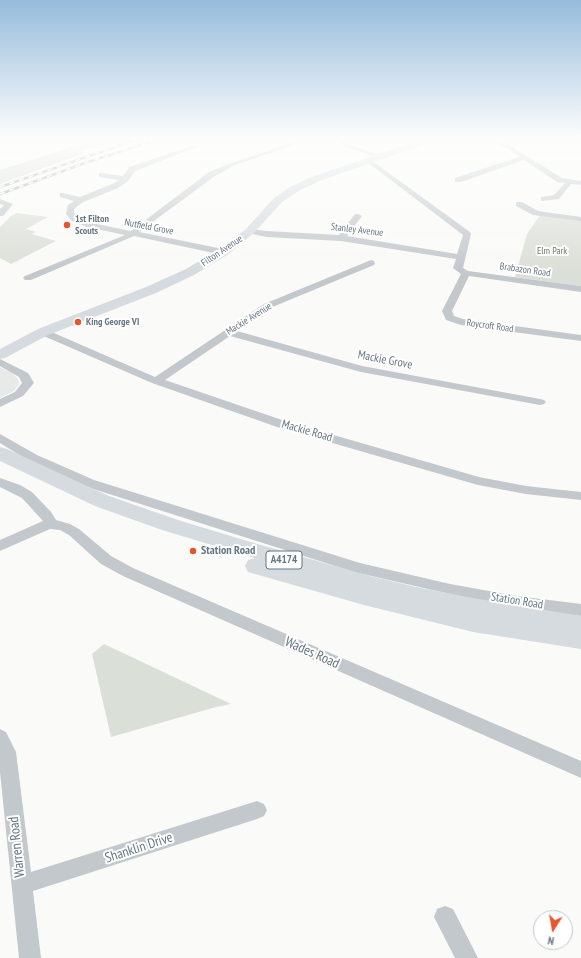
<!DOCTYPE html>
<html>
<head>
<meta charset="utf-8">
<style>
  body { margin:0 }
  #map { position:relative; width:581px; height:958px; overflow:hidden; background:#fafaf8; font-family:"PT Sans Narrow",sans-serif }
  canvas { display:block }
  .north { position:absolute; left:533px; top:910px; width:40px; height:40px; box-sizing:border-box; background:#fff; border:1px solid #c1c8cd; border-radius:50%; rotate:191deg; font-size:11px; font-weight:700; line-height:16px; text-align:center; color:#657683 }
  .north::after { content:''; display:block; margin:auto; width:14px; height:18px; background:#e4572e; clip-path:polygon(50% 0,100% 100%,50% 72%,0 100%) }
</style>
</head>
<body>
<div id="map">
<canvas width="581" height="958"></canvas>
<div class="north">N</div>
</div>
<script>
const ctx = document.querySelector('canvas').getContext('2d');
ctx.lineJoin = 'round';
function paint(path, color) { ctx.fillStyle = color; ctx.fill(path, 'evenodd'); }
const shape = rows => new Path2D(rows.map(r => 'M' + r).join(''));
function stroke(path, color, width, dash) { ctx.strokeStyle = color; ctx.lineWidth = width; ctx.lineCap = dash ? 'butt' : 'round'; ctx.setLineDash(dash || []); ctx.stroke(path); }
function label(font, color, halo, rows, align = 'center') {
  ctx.font = font + ' "PT Sans Narrow",sans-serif'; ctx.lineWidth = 4; ctx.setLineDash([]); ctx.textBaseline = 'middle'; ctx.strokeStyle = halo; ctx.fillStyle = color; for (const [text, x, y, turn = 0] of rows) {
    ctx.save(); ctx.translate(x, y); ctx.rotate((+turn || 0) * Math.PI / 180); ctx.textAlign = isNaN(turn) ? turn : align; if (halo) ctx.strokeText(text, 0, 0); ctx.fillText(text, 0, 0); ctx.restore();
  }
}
paint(shape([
  [0,367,12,373,18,379,19,384,14,391,0,398]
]), '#e8e9e9');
paint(shape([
  [100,138,109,138,115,140,80,151,85,153,0,184,0,170],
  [17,213,48,217,26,229,36,232,32,234,56,241,11,264,0,258,0,227,11,216],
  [540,215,581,220,581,286,515,277,527,234],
  [104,644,231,704,216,707,111,737,92,654]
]), '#dadfd7');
paint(shape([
  [306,138,315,138,235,165,215,176,139,232,223,249,227,252,226,254,223,255,134,236,31,280,25,280,23,278,25,276,125,235,87,227,72,221,66,214,68,205,74,201,60,197,60,193,63,193,80,197,112,184,119,180,99,177,99,173,123,176,129,167,192,146,197,147,135,171,128,181,118,188,83,202,74,209,74,213,78,217,92,223,131,231,209,172,231,163,306,138],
  [335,138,342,138,350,145,382,156,379,158,346,147,335,138],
  [479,138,488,138,511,146,562,178,581,181,581,185,571,184,559,199,541,201,541,197,554,195,565,183,557,182,524,160,461,182,455,182,455,178,519,157,507,148,479,138],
  [368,158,470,232,471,234,463,268,468,271,581,286,581,292,469,276,452,311,454,316,463,319,581,335,581,341,461,325,446,320,442,311,461,274,453,268,456,259,341,241,267,237,247,233,246,231,250,229,267,231,339,235,355,214,358,214,362,216,347,236,457,254,463,235,366,161,365,160,368,158],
  [0,199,13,204,3,216,0,216,0,209,4,205,0,204,0,199],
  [516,202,522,202,538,211,581,217,581,221,533,215,516,206,516,202],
  [371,260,374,261,375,263,374,265,270,308,237,331,362,366,540,399,544,400,546,402,544,404,540,405,361,372,230,336,165,380,285,421,479,477,526,486,581,492,581,500,526,494,478,485,277,427,152,383,39,334,38,332,39,330,47,330,155,377,264,304,371,260],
  [0,359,28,373,34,383,23,396,0,407,0,399,15,392,22,383,19,377,0,366,0,359],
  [0,434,37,455,94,480,360,563,450,584,517,596,581,604,581,616,517,608,450,594,354,572,84,486,29,461,0,443,0,434],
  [0,478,20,485,32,492,51,512,56,520,70,524,79,529,111,556,133,568,581,761,581,778,123,576,101,564,69,535,60,530,50,529,0,551,0,540,43,521,22,498,0,487,0,478],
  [0,729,6,732,16,752,31,872,257,801,264,804,267,810,264,816,257,819,33,891,41,958,19,958,0,772,0,729],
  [445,906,453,909,478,958,455,958,434,917,437,909,445,906]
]), '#c3c8cc');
paint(shape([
  [426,138,440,138,438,140,322,180,300,190,282,202,254,233,227,255,194,275,156,293,48,335,5,358,0,359,0,349,38,329,146,287,186,269,219,249,246,229,274,198,292,186,314,176,426,138]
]), '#d6dbdf');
paint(shape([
  [0,447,7,449,109,496,178,520,247,541,370,576,416,587,473,598,581,616,581,649,473,632,364,605,248,572,245,566,248,560,255,558,162,530,95,506,0,461,0,447]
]), '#d6dbdf');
const rail = shape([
  [0,187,135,140],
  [0,194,85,163,162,138]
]);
stroke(rail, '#a2aab0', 2.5);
stroke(rail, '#fff', 1.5, [5]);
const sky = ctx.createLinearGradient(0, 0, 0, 272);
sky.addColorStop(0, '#96bcdc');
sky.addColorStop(0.51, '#fdfdfc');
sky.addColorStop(1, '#fdfdfc00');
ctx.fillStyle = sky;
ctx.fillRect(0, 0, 581, 272);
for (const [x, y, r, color] of [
  [67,225,4,"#e4572e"],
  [78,322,4,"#e4572e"],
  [193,551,4,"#e4572e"]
]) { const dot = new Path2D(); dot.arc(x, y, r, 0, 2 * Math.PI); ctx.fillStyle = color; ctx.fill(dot); stroke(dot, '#fff', 1.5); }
label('bold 10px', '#657683', '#fff', [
  ["1st Filton",75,219],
  ["Scouts",75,231],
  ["King George VI",86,322]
], 'left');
label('10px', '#657683', '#fff', [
  ["Nutfield Grove",149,227,11],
  ["Stanley Avenue",357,230,7],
  ["Filton Avenue",222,251,-34],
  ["Brabazon Road",525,270,8],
  ["Mackie Avenue",249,319,-32],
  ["Roycroft Road",490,326,8]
]);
label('10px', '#687a64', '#fff', [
  ["Elm Park",552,251]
]);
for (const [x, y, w] of [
  [284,560,36]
]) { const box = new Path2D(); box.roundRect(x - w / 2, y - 9, w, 18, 3); ctx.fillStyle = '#fff'; ctx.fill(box); stroke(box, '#657683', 1); }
label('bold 11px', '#657683', null, [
  ["A4174",284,560]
]);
label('12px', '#657683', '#fff', [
  ["Mackie Grove",385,360,11],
  ["Mackie Road",307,431,16],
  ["Station Road",517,601,9]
]);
label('bold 12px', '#657683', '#fff', [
  ["Station Road",201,551]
], 'left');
label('14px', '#657683', '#fff', [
  ["Wades Road",312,653,24],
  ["Warren Road",17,847,-96],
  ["Shanklin Drive",139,848,-18]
]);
</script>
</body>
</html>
